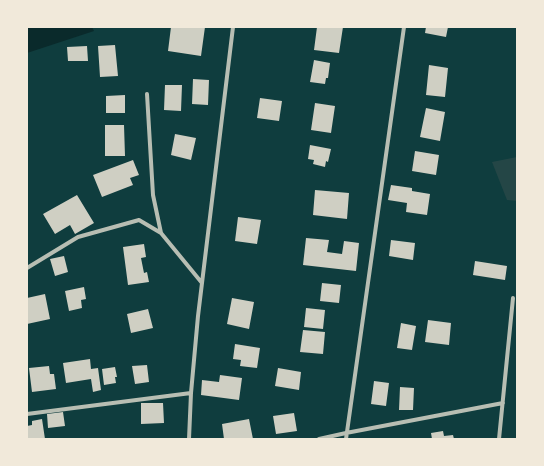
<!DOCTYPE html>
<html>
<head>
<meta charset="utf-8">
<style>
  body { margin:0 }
  #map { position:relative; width:544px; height:466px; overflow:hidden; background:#0f3d3e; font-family:Ubuntu,sans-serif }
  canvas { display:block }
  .frame { position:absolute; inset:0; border:28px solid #f1e9da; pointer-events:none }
</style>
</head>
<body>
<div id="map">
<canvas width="544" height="466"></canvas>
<div class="frame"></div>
</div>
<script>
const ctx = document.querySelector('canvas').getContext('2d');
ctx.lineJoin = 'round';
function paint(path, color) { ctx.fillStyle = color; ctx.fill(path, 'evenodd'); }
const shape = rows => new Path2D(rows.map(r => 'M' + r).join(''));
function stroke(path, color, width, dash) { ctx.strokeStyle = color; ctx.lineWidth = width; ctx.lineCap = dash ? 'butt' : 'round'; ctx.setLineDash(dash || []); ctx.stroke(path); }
paint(shape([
  [517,157,517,201,507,200,492,162]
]), '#244646');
paint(shape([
  [27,27,92,27,94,31,27,53]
]), '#0a2a2b');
paint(shape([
  [171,27,205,27,201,56,168,51],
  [317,27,343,27,339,53,314,50],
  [426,27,448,27,446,37,425,33],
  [115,45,118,76,100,77,98,46],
  [87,46,88,61,68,61,67,47],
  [314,60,330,63,328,78,326,78,325,84,310,82],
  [429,65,448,68,445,97,426,95],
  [193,79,209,80,208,105,192,104],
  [165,85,182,85,181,111,164,110],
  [125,95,125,113,106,113,106,96],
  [260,98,282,101,279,121,257,118],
  [315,103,335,106,331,133,311,130],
  [426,108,445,112,440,141,420,137],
  [105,125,124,125,125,156,105,156],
  [175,134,196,138,191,160,171,155],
  [310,145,331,149,328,162,326,161,325,167,313,164,314,160,308,159],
  [415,151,439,155,436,175,412,171],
  [133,160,139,175,130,178,133,185,102,197,93,175],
  [391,185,412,188,412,191,430,194,427,215,406,212,407,203,388,200],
  [315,190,349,193,347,219,313,215],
  [77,195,94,223,75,234,70,225,55,234,43,214],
  [238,217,261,220,257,244,235,241],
  [306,238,329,240,327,252,342,254,344,241,359,243,356,271,303,265],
  [391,240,415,243,413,260,389,256],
  [144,244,146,257,141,258,144,273,147,272,149,282,128,285,123,247],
  [64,256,68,272,55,276,50,259],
  [475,261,507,266,505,280,473,275],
  [322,283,341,285,339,303,320,301],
  [84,287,86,299,81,300,82,308,69,311,65,291],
  [45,294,50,319,27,324,27,298],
  [232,298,254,302,249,329,227,324],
  [306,308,325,310,323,329,304,327],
  [148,309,153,328,131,333,127,314],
  [428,320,451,323,449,345,425,342],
  [401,323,416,326,412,350,397,348],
  [303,330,325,332,323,354,300,352],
  [235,344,260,348,257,368,240,366,241,360,233,359],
  [90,359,91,369,98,368,101,390,93,392,91,379,66,383,63,363],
  [147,365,149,382,135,384,132,366],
  [49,366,50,374,54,374,56,389,32,392,29,368],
  [115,367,117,377,115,377,116,383,104,385,102,369],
  [278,368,301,372,299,390,275,386],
  [220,375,242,378,239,400,201,395,202,380,219,382],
  [374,381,389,383,386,406,371,404],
  [400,387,414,388,413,410,399,410],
  [141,403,163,403,164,423,141,424],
  [63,412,65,426,48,428,47,414],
  [294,413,297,431,276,434,273,416],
  [42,419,45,439,27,439,27,426,32,425,32,421],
  [249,419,253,439,224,439,222,424],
  [443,431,444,436,453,435,454,439,432,439,431,433]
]), '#cfcfc3');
stroke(shape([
  [147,94,153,195,161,233,202,283],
  [27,268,78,237,139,220,161,233],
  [27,414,191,393],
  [189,439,191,393,198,316,233,27],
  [319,439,346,433,503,403],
  [346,439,404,27],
  [499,439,513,298]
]), '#b8beb3', 4);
</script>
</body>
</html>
